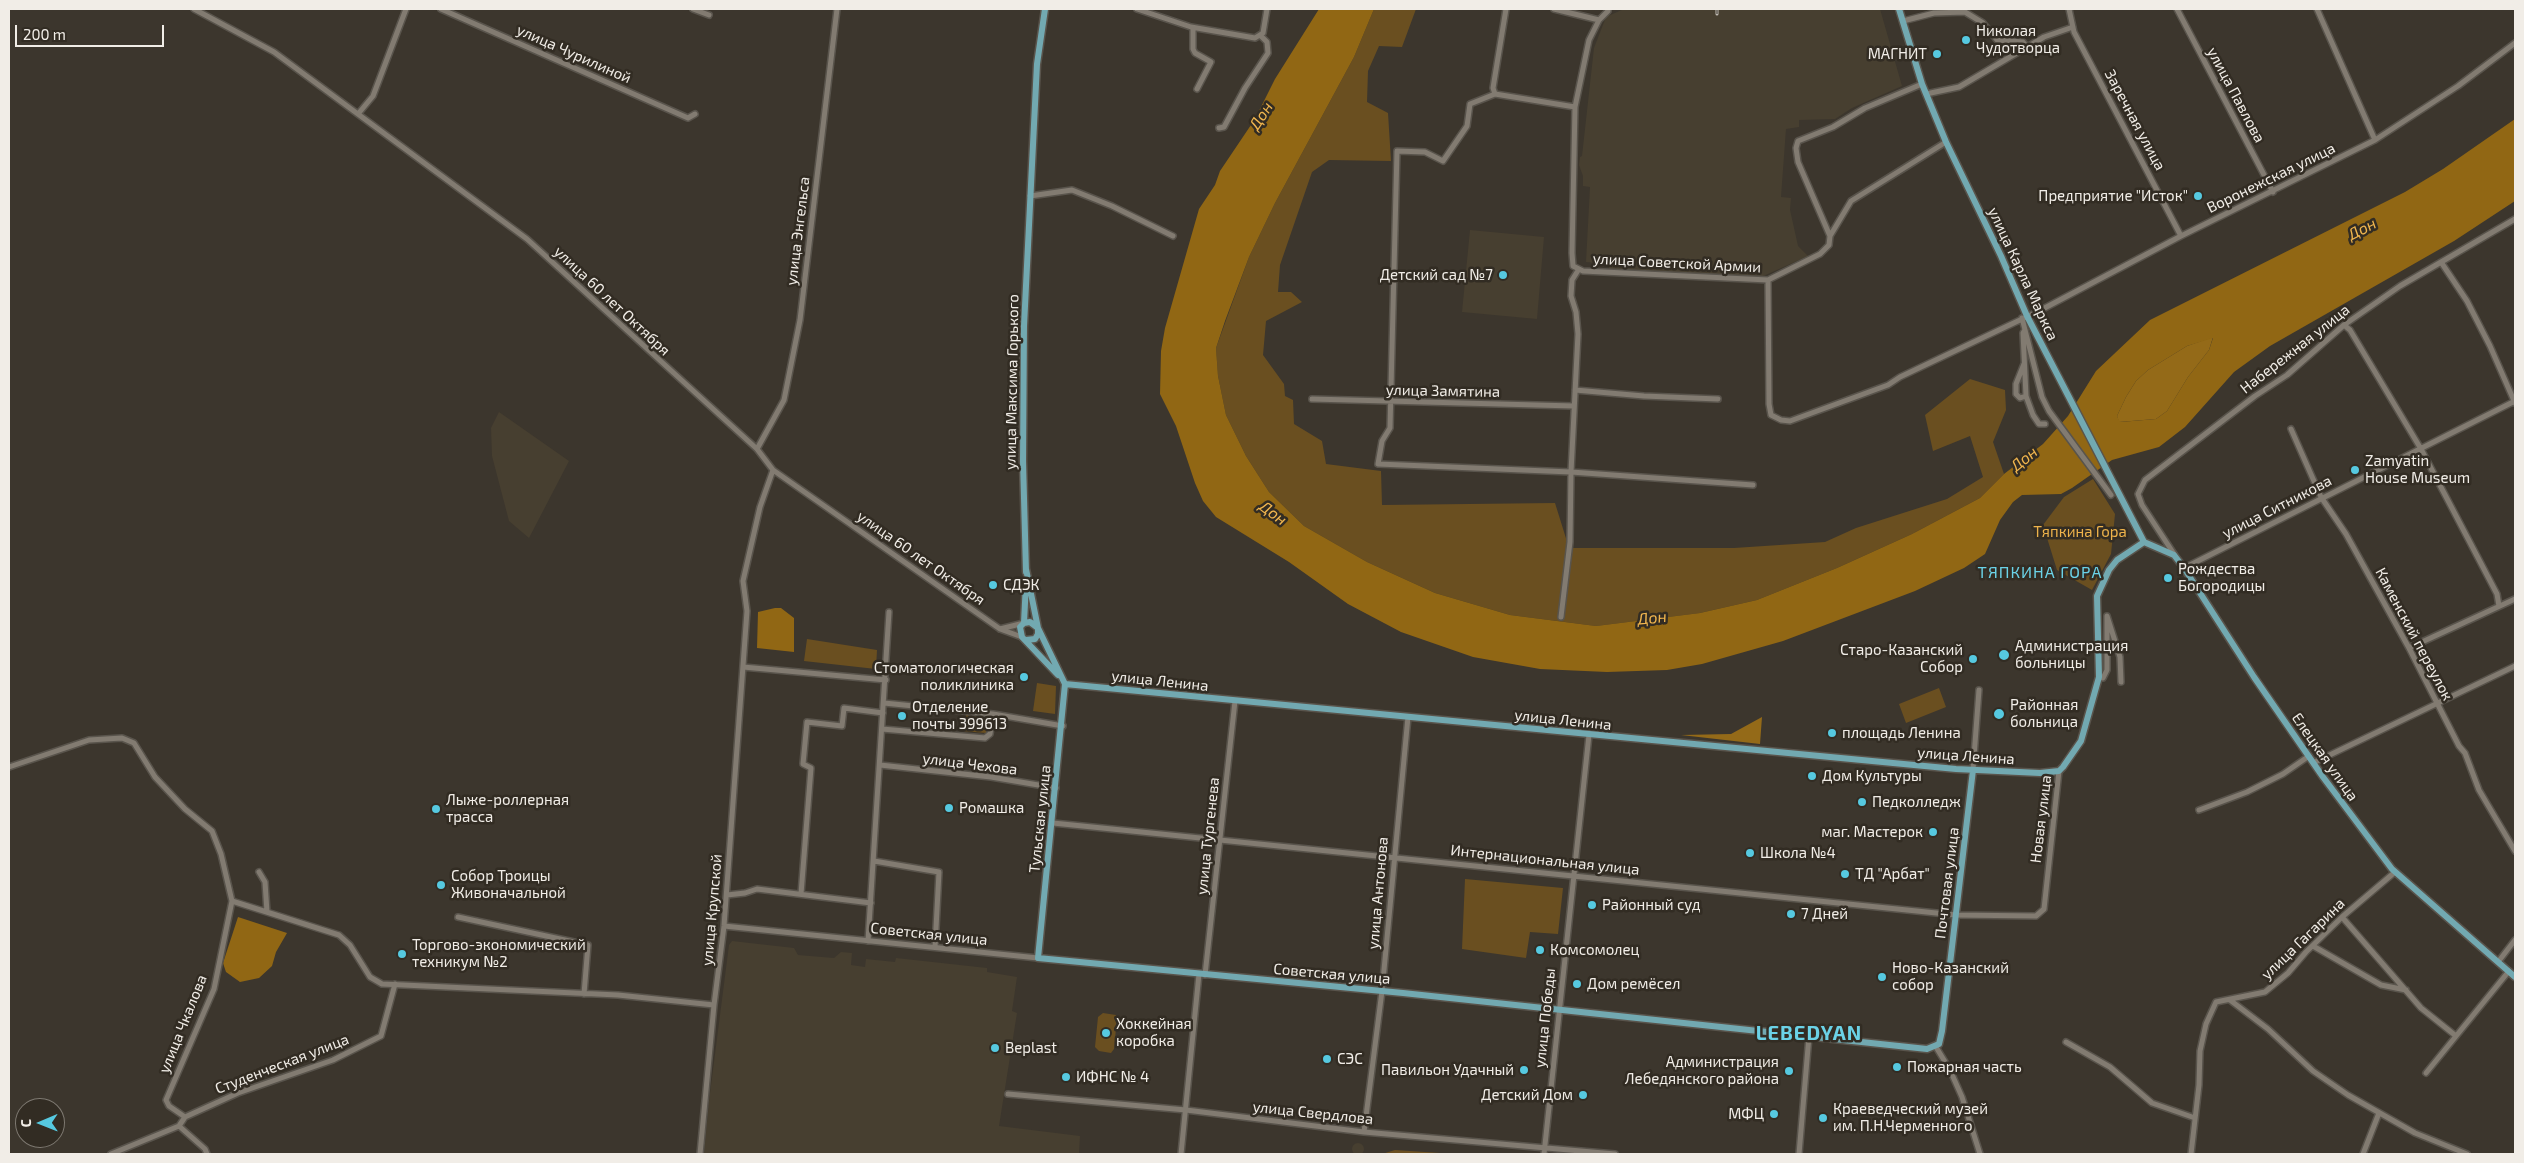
<!DOCTYPE html>
<html>
<head>
<meta charset="utf-8">
<style>
  body { margin:0 }
  #map { position:relative; width:2524px; height:1163px; overflow:hidden; background:#3c362d; font-family:"Exo 2",sans-serif }
  canvas { display:block }
  .frame { position:absolute; inset:0; border:10px solid #f1ede7; pointer-events:none }
  .north { position:absolute; left:15px; top:1098px; width:50px; height:50px; box-sizing:border-box; background:#322c23; border:1px solid #7e7971; border-radius:50%; rotate:269deg; font-size:14px; font-weight:700; line-height:20px; text-align:center; color:#f1ede7 }
  .north::after { content:''; display:block; margin:auto; width:18px; height:22px; background:#56c9e0; clip-path:polygon(50% 0,100% 100%,50% 72%,0 100%) }
  .scale { position:absolute; left:15px; top:25px; width:149px; height:22px; box-sizing:border-box; border:2px solid #f1ede7; border-top:0; padding-left:6px; font-size:15px; line-height:18px; white-space:nowrap; color:#f1ede7; -webkit-text-stroke:4px #322c23; paint-order:stroke }
</style>
</head>
<body>
<div id="map">
<canvas width="2524" height="1163"></canvas>
<div class="frame"></div>
<div class="north">С</div>
<div class="scale">200 m</div>
</div>
<script>
const ctx = document.querySelector('canvas').getContext('2d');
ctx.lineJoin = 'round';
function paint(path, color) { ctx.fillStyle = color; ctx.fill(path, 'evenodd'); }
const shape = rows => new Path2D(rows.map(r => 'M' + r).join(''));
function stroke(path, color, width, dash) { ctx.strokeStyle = color; ctx.lineWidth = width; ctx.lineCap = dash ? 'butt' : 'round'; ctx.setLineDash(dash || []); ctx.stroke(path); }
function label(font, color, halo, rows, align = 'center') {
  ctx.font = font + ' "Exo 2",sans-serif'; ctx.lineWidth = 5; ctx.setLineDash([]); ctx.textBaseline = 'middle'; ctx.strokeStyle = halo; ctx.fillStyle = color; for (const [text, x, y, turn = 0] of rows) {
    ctx.save(); ctx.translate(x, y); ctx.rotate((+turn || 0) * Math.PI / 180); ctx.textAlign = isNaN(turn) ? turn : align; if (halo) ctx.strokeText(text, 0, 0); ctx.fillText(text, 0, 0); ctx.restore();
  }
}
paint(shape([
  [1624,9,1880,9,1902,86,1852,108,1835,119,1799,120,1799,127,1786,129,1781,197,1791,198,1790,210,1798,246,1808,256,1759,278,1609,270,1609,264,1586,262,1590,187,1583,186,1583,176,1579,165,1580,157,1582,156,1594,48,1606,17],
  [1470,230,1544,237,1537,319,1462,312],
  [499,412,569,461,529,538,509,521,492,456,491,428],
  [732,941,794,948,798,955,834,958,841,952,852,953,851,965,865,967,866,959,895,962,896,958,987,968,987,972,1017,977,1012,1011,1017,1013,999,1126,1080,1136,1079,1154,704,1154,709,1101,729,945],
  '1352 1149a6 6 0 1 1 12 0a6 6 0 1 1-12 0Z'
]), '#473f30');
paint(shape([
  [1374,9,1416,9,1402,47,1379,46,1368,71,1367,102,1388,113,1391,161,1329,160,1312,172,1280,265,1278,292,1291,292,1302,302,1266,321,1263,355,1284,384,1285,396,1293,400,1294,424,1322,441,1326,464,1381,471,1382,505,1555,503,1569,548,1734,548,1825,542,1856,528,1947,499,1983,477,1970,436,1933,451,1925,415,1970,379,2005,390,2006,410,1993,442,2004,474,1980,498,1912,534,1837,568,1757,600,1700,613,1596,626,1510,615,1435,593,1367,562,1304,526,1269,492,1246,456,1226,415,1218,376,1216,348,1249,257,1275,203,1354,57],
  [2093,479,2115,514,2111,554,2092,590,2057,570,2043,525,2064,497],
  [807,639,877,650,876,669,804,661],
  [1037,683,1056,686,1055,714,1033,711],
  [1939,688,1946,707,1906,723,1899,704],
  [966,715,988,719,986,733,963,731],
  [1465,879,1563,888,1558,934,1530,932,1526,958,1462,949],
  [1103,1013,1116,1015,1117,1018,1114,1049,1111,1053,1099,1051,1095,1047,1098,1017],
  [1395,1150,1440,1153,1454,1154,1382,1154]
]), '#6a4f20');
paint(shape([
  [2213,337,2209,350,2188,377,2167,411,2156,419,2119,422,2117,416,2126,397,2136,381,2148,370,2187,346],
  [1762,717,1760,744,1681,735,1731,734]
]), '#946a18');
paint(shape([
  [1319,9,1374,9,1354,57,1275,203,1249,257,1225,321,1216,348,1218,376,1226,415,1246,456,1269,492,1304,526,1367,562,1435,593,1510,615,1596,626,1700,613,1757,600,1837,568,1912,534,1980,498,2004,474,2043,444,2068,416,2096,371,2150,320,2405,192,2443,169,2515,119,2515,201,2454,241,2270,346,2234,372,2185,427,2159,447,2112,460,2072,488,2061,494,2022,495,2013,502,2000,520,1985,554,1964,568,1915,591,1783,641,1702,664,1667,670,1607,672,1540,669,1473,657,1401,632,1348,604,1289,562,1216,517,1203,501,1195,483,1176,426,1160,394,1161,351,1165,328,1199,209,1215,185,1220,171,1255,119,1275,79],
  [2213,338,2209,350,2188,377,2167,411,2156,419,2120,422,2117,416,2126,397,2136,381,2148,370,2187,346],
  [775,608,781,608,794,618,794,652,757,648,758,612],
  [238,917,287,933,276,952,272,966,259,978,240,982,226,972,223,963]
]), '#916714');
const minor = shape([
  [194,9,274,52,527,239,757,449,773,470,1000,629,1022,637],
  [441,9,688,118,695,114],
  [693,9,709,15],
  [1137,9,1191,27,1255,38,1263,33,1267,9],
  [1506,9,1493,88,1495,94,1575,107],
  [1554,9,1599,20],
  [1608,9,1608,11,1599,20,1589,40,1575,107,1572,253,1573,266,1583,271,1768,280,1820,254,1829,245,1830,236,1851,201,1946,142],
  [2069,9,2074,32,2181,236],
  [2177,9,2273,192],
  [2317,9,2375,140],
  [1903,21,1934,13,1965,12,1983,23,1997,40,2023,42,2027,47,2044,37,2073,27],
  [1193,28,1193,49,1195,53,1211,62,1197,89],
  [1495,94,1470,104,1467,126,1443,161,1425,152,1397,151,1390,428,1382,441,1378,464,1571,472,1570,542,1561,617],
  [1926,94,1959,87,2027,47],
  [358,114,373,96,406,9],
  [1219,128,1224,127,1245,88,1268,53,1267,42,1260,35],
  [1030,196,1072,190,1112,206,1173,236],
  [1830,236,1798,162,1796,148,1798,141,1833,127,1865,108,1922,84],
  [2441,262,2467,301,2490,346,2515,403],
  [1579,269,1572,280,1571,296,1576,312,1578,334,1571,472,1753,485],
  [1768,280,1769,404,1771,415,1781,420,1790,421,1888,385,1900,377,2039,311,2181,236,2375,140,2458,86,2515,43],
  [2022,318,2042,397,2049,411,2111,495],
  [2344,325,2350,330,2421,449,2497,594,2499,606],
  [2025,330,2023,333,2026,396,2033,415,2039,424,2045,424],
  [2024,364,2016,384,2016,394,2020,398,2026,396],
  [1575,390,1644,396,1718,399],
  [1312,399,1574,406],
  [2291,429,2321,497,2346,534,2409,648,2459,746,2465,753,2479,790,2515,851],
  [757,449,784,400,800,320,837,9],
  [2174,554,2142,505,2138,494,2145,480,2255,396,2287,375,2344,325,2400,286,2515,219],
  [2184,568,2515,401],
  [1000,629,1024,623],
  [2409,648,2515,599],
  [743,667,886,680],
  [2099,677,2103,678,2107,670,2107,616,2120,657,2121,682],
  [884,703,993,714,1063,726],
  [882,729,985,738,990,734,993,714],
  [2313,763,2515,666],
  [880,765,991,777,1056,788],
  [9,767,89,740,122,738,134,743,155,777,185,809,212,831,221,854,232,901,214,989,166,1100,169,1106,185,1117],
  [1973,770,1979,690],
  [2199,810,2247,792,2283,774,2309,756],
  [1053,823,1956,915,2036,916,2044,909,2059,771],
  [874,861,939,872,935,947],
  [259,872,265,882,267,912],
  [801,894,811,768,803,764,807,722,842,726,844,708,883,713],
  [727,895,745,893,757,889,871,903],
  [232,901,339,935,350,945,370,977,382,984,618,995,714,1005],
  [458,917,588,945,584,994],
  [2342,917,2421,1008,2456,1036],
  [724,926,1038,958],
  [868,941,889,612],
  [2313,946,2381,985,2406,990],
  [2498,962,2515,940],
  [1205,975,1235,701],
  [2230,1000,2268,1029,2313,1071,2348,1095,2415,1133,2467,1154],
  [2066,1042,2110,1067,2152,1103,2195,1118],
  [1936,1047,1950,1070,1962,1097,1980,1154],
  [2426,1073,2509,971],
  [1008,1094,1186,1110,1364,1132,1615,1154],
  [179,1126,205,1149,207,1154],
  [1364,1132,1382,991,1408,717],
  [111,1154,179,1126,185,1117,238,1093,333,1060,381,1036,395,984],
  [700,1154,714,1005,724,926,747,611,743,581,760,507,773,470],
  [1181,1154,1199,974],
  [1544,1154,1589,735],
  [1799,1154,1809,1036],
  [2191,1154,2199,1085,2200,1051,2206,1024,2216,1002,2265,992,2288,973,2306,952,2342,917,2395,872],
  [2363,1154,2379,1113]
]);
const major = shape([
  [1899,9,1922,84,1946,142,2001,256,2027,316,2144,542],
  [2144,542,2174,555,2184,568,2254,677,2323,777,2392,869,2515,977],
  [1026,569,1038,628,1065,684,1038,958,1403,993,1927,1049,1939,1044,1942,1031,1973,770],
  [1026,572,1023,461,1024,326,1037,64,1045,9],
  [1024,623,1026,582],
  [1026,640,1035,639,1038,634,1038,628,1030,622,1024,623,1020,627,1022,637,1058,675],
  [1065,684,1956,769,2040,773,2059,771,2063,767,2081,741,2099,677,2097,596,2109,570,2117,560,2144,542]
]);
stroke(minor, '#59544c', 8);
stroke(major, '#59544c', 9);
stroke(minor, '#827b71', 5);
stroke(major, '#72a9b1', 6);
const rail = shape([
  [1717,14,1717,9]
]);
stroke(rail, '#c0bbb4', 3);
stroke(rail, '#322c23', 1, [4]);
for (const [x, y, r, color] of [
  [1966,40,5,"#56c9e0"],
  [1937,54,5,"#56c9e0"],
  [2198,196,5,"#56c9e0"],
  [1503,275,5,"#56c9e0"],
  [2355,470,5,"#56c9e0"],
  [2168,578,5,"#56c9e0"],
  [993,585,5,"#56c9e0"],
  [2004,655,6,"#56c9e0"],
  [1973,659,5,"#56c9e0"],
  [1024,677,5,"#56c9e0"],
  [1999,714,6,"#56c9e0"],
  [902,716,5,"#56c9e0"],
  [1832,733,5,"#56c9e0"],
  [1812,776,5,"#56c9e0"],
  [1862,802,5,"#56c9e0"],
  [949,808,5,"#56c9e0"],
  [436,809,5,"#56c9e0"],
  [1933,832,5,"#56c9e0"],
  [1750,853,5,"#56c9e0"],
  [1845,874,5,"#56c9e0"],
  [441,885,5,"#56c9e0"],
  [1592,905,5,"#56c9e0"],
  [1791,914,5,"#56c9e0"],
  [1540,950,5,"#56c9e0"],
  [402,954,5,"#56c9e0"],
  [1882,977,5,"#56c9e0"],
  [1577,984,5,"#56c9e0"],
  [1106,1033,5,"#56c9e0"],
  [995,1048,5,"#56c9e0"],
  [1327,1059,5,"#56c9e0"],
  [1897,1067,5,"#56c9e0"],
  [1524,1070,5,"#56c9e0"],
  [1789,1071,5,"#56c9e0"],
  [1066,1077,5,"#56c9e0"],
  [1583,1095,5,"#56c9e0"],
  [1774,1114,5,"#56c9e0"],
  [1823,1118,5,"#56c9e0"]
]) { const dot = new Path2D(); dot.arc(x, y, r, 0, 2 * Math.PI); ctx.fillStyle = color; ctx.fill(dot); stroke(dot, '#322c23', 2); }
label('15px', '#f1ede7', '#322c23', [
  ["Николая",1976,31],
  ["Чудотворца",1976,48],
  ["МАГНИТ",1927,54,"right"],
  ["Предприятие \"Исток\"",2188,196,"right"],
  ["Детский сад №7",1493,275,"right"],
  ["Zamyatin",2365,461],
  ["House Museum",2365,478],
  ["Рождества",2178,569],
  ["Богородицы",2178,586],
  ["СДЭК",1003,585],
  ["Администрация",2015,646],
  ["больницы",2015,663],
  ["Старо-Казанский",1963,650,"right"],
  ["Собор",1963,667,"right"],
  ["Стоматологическая",1014,668,"right"],
  ["поликлиника",1014,685,"right"],
  ["Районная",2010,705],
  ["больница",2010,722],
  ["Отделение",912,707],
  ["почты 399613",912,724],
  ["площадь Ленина",1842,733],
  ["Дом Культуры",1822,776],
  ["Лыже-роллерная",446,800],
  ["трасса",446,817],
  ["Педколледж",1872,802],
  ["Ромашка",959,808],
  ["маг. Мастерок",1923,832,"right"],
  ["Школа №4",1760,853],
  ["ТД \"Арбат\"",1855,874],
  ["Собор Троицы",451,876],
  ["Живоначальной",451,893],
  ["Районный суд",1602,905],
  ["7 Дней",1801,914],
  ["Торгово-экономический",412,945],
  ["техникум №2",412,962],
  ["Комсомолец",1550,950],
  ["Ново-Казанский",1892,968],
  ["собор",1892,985],
  ["Дом ремёсел",1587,984],
  ["Хоккейная",1116,1024],
  ["коробка",1116,1041],
  ["Beplast",1005,1048],
  ["СЭС",1337,1059],
  ["Администрация",1779,1062,"right"],
  ["Лебедянского района",1779,1079,"right"],
  ["Пожарная часть",1907,1067],
  ["Павильон Удачный",1514,1070,"right"],
  ["ИФНС № 4",1076,1077],
  ["Детский Дом",1573,1095,"right"],
  ["Краеведческий музей",1833,1109],
  ["им. П.Н.Черменного",1833,1126],
  ["МФЦ",1764,1114,"right"]
], 'left');
label('15px', '#f1ede7', '#322c23', [
  ["улица Чурилиной",574,54,24],
  ["улица Павлова",2236,95,62],
  ["Заречная улица",2135,120,62],
  ["Воронежская улица",2271,178,-26],
  ["улица Энгельса",798,231,-83],
  ["улица Советской Армии",1677,263,3],
  ["улица Карла Маркса",2023,274,65],
  ["улица 60 лет Октября",612,301,43],
  ["Набережная улица",2295,349,-38],
  ["улица Максима Горького",1012,382,-89],
  ["улица Замятина",1443,391,1],
  ["улица Ситникова",2277,507,-27],
  ["улица 60 лет Октября",921,558,35],
  ["Каменский переулок",2414,634,62],
  ["улица Ленина",1160,681,6],
  ["улица Ленина",1563,720,6],
  ["улица Ленина",1966,756,4],
  ["Елецкая улица",2325,757,55],
  ["улица Чехова",970,764,7],
  ["Тульская улица",1040,819,-84],
  ["Новая улица",2041,819,-83],
  ["улица Тургенева",1208,836,-84],
  ["Интернациональная улица",1545,860,6],
  ["Почтовая улица",1947,883,-83],
  ["улица Антонова",1378,893,-85],
  ["улица Крупской",712,910,-85],
  ["Советская улица",929,934,6],
  ["улица Гагарина",2303,939,-44],
  ["Советская улица",1332,974,5],
  ["улица Победы",1545,1018,-84],
  ["улица Чкалова",183,1024,-68],
  ["Студенческая улица",282,1064,-21],
  ["улица Свердлова",1313,1113,6]
]);
label('15px', '#eeb34b', '#322c23', [
  ["Тяпкина Гора",2080,532]
]);
label('italic 16px', '#f0b54e', '#322c23', [
  ["Дон",1261,116,-57],
  ["Дон",2362,229,-27],
  ["Дон",2024,459,-39],
  ["Дон",1273,513,37],
  ["Дон",1652,618,-6]
]);
ctx.letterSpacing = '1px';
label('16px', '#6bd2e7', '#322c23', [
  ["ТЯПКИНА ГОРА",2040,573]
]);
ctx.letterSpacing = '0px';
ctx.letterSpacing = '1px';
label('bold 20px', '#6bd2e7', '#322c23', [
  ["LEBEDYAN",1809,1033]
]);
ctx.letterSpacing = '0px';
</script>
</body>
</html>
